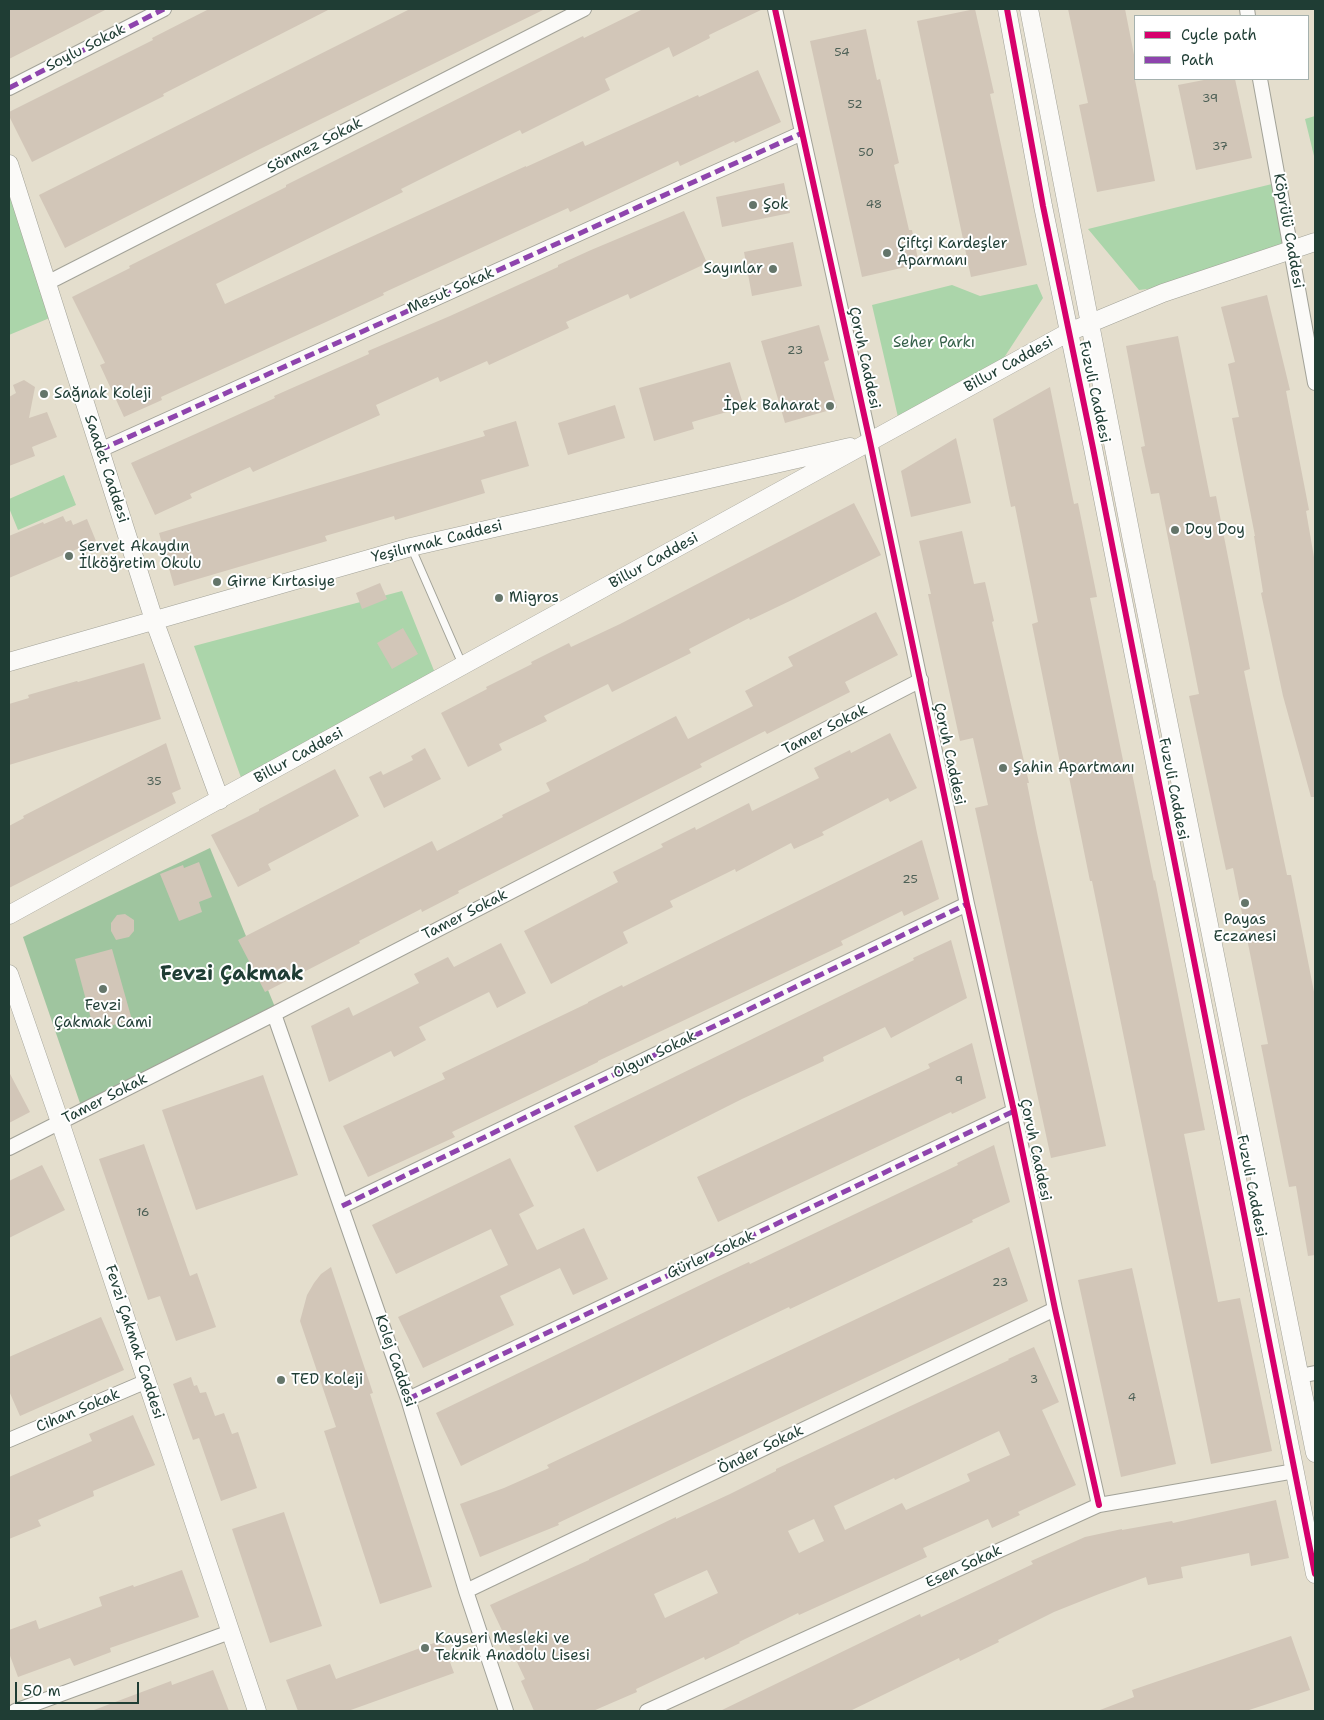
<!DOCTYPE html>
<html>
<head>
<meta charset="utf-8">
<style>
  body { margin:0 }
  #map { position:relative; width:1324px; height:1720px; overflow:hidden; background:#e4decd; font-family:"Shantell Sans",sans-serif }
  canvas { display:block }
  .frame { position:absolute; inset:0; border:10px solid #1f3d34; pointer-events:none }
  .legend { position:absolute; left:1134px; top:15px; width:175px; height:65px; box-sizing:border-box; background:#fff; border:1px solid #a5b1ae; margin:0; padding:6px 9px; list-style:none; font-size:15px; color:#1f3d34 }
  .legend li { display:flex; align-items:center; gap:10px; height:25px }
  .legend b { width:25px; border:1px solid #a5b1ae }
  .scale { position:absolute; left:15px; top:1682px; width:124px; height:22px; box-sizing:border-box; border:2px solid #1f3d34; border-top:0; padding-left:6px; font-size:15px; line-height:18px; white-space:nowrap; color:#1f3d34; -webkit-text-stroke:4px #fff; paint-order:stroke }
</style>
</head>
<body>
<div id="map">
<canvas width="1324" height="1720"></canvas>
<div class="frame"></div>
<ul class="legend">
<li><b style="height:6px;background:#d6006c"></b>Cycle path</li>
<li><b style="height:6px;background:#8e44ad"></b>Path</li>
</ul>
<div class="scale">50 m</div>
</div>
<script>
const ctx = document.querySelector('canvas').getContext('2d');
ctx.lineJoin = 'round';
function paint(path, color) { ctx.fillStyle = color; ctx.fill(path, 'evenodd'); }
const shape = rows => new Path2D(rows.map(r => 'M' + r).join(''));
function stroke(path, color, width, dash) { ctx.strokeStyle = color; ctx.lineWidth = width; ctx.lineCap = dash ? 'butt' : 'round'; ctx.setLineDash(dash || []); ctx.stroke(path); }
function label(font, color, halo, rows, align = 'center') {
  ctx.font = font + ' "Shantell Sans",sans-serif'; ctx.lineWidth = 4; ctx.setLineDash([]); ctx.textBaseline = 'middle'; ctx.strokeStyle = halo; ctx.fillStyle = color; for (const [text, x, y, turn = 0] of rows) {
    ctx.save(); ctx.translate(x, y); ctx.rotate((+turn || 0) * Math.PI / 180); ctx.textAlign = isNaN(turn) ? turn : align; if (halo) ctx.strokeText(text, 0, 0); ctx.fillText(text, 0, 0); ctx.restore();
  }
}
paint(shape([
  [1315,116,1315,160,1305,119],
  [9,184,52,317,9,335],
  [1272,184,1286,250,1172,286,1139,290,1088,229],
  [1037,284,1043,298,994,373,898,417,872,305,952,285,980,296],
  [64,475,76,505,18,530,9,508,9,499],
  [402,591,439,683,244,786,194,646]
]), '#abd5aa');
paint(shape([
  [210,848,277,1012,82,1109,23,937]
]), '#9fc59f');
paint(shape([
  [9,9,107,9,9,59],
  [209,9,330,9,163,94,164,96,32,162,9,116,9,112,153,40,152,38],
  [410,9,545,9,260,149,65,248,39,195],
  [643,9,763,9,709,35,710,38,673,57,669,47,605,79,610,90,522,134,520,130,453,163,401,189,403,192,216,284,225,304,526,166,526,167,583,141,585,146,698,95,699,97,758,70,781,122,735,143,734,141,680,166,678,161,570,212,568,208,383,293,384,295,326,322,161,397,162,400,124,417,100,365,105,363,72,297,130,268,129,266,286,187,286,185,338,159,583,36,584,38],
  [975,9,994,93,990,94,1027,265,971,277,917,21],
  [1068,9,1125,9,1135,60,1135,80,1155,181,1097,192,1079,105,1088,103],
  [866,29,877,80,880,79,899,163,894,165,909,230,912,230,919,264,862,277,810,41],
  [1209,79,1235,79,1252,158,1196,170,1178,85],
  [784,183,790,213,722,227,716,197],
  [684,211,707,263,630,299,628,294,566,322,569,328,489,365,487,361,440,382,438,377,376,405,380,415,253,472,250,467,190,494,192,498,155,515,131,463,275,398,274,396,369,354,368,351,450,316,558,267,558,265,591,250],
  [793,242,802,286,752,296,744,252],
  [1267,295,1290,390,1286,391,1309,510,1306,511,1315,563,1315,797,1311,797,1283,696,1261,593,1263,592,1254,536,1255,536,1232,418,1239,417,1228,364,1235,362,1221,307],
  [819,325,829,360,824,362,837,408,785,423,761,341],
  [1178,336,1210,497,1216,496,1250,669,1244,671,1287,875,1291,875,1315,997,1315,1255,1308,1256,1296,1186,1289,1187,1261,1045,1268,1044,1233,868,1226,870,1189,696,1199,694,1159,493,1151,494,1141,447,1145,446,1126,346],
  [730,362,744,407,692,422,694,429,654,441,639,388],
  [24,380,35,387,29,418,47,412,57,437,32,447,35,456,9,466,9,397,16,393,13,385],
  [1050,387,1074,504,1078,503,1097,597,1090,598,1126,775,1132,773,1154,881,1155,880,1205,1130,1184,1134,1218,1302,1240,1298,1272,1451,1211,1464,1092,881,1090,881,1067,767,1061,768,1032,624,1038,622,1015,506,1011,507,993,419],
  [615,405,625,438,568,455,558,423],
  [516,421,529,466,481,480,485,493,395,520,394,516,325,536,327,541,174,586,159,533,485,436,483,431],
  [956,438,971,503,911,517,901,471],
  [854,503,881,555,794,599,750,620,749,618,689,649,691,653,612,692,608,684,544,716,547,721,499,744,502,750,468,767,441,713,487,689,486,687,532,664,531,662,569,643,571,647,620,624],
  [63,516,66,522,71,520,73,525,87,519,96,541,9,578,9,536,43,522,44,524],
  [962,531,974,584,985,582,994,621,992,622,1029,783,1027,783,1037,833,1106,1146,1051,1158,975,808,988,805,973,738,960,741,928,594,931,594,919,541],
  [380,583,387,599,362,609,356,593],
  [876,612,898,655,845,682,850,692,767,734,765,731,700,764,702,767,458,891,459,893,422,912,421,909,359,941,360,943,265,992,238,940,432,841,437,851,503,817,502,815,550,791,546,783,676,716,688,739,753,706,745,691,793,666,788,657],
  [403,628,418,654,392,669,377,643],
  [144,663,161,719,9,765,9,704,29,698,28,695,77,681,78,682],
  [890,733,917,788,890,802,888,798,822,832,824,835,794,849,791,843,736,872,735,869,670,901,673,907,623,932,628,943,551,984,524,931,618,882,613,872,663,847,661,844,695,827,696,830,749,803,752,811,819,778,814,768,850,750,851,753],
  [166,743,181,789,172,793,176,803,9,888,9,826,24,818,23,816],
  [425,748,441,779,384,808,369,777,381,771,383,775,413,760,411,756],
  [335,769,359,816,268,864,271,870,238,887,211,835,259,811,259,809],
  [922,840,939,899,904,916,902,911,841,941,843,945,598,1061,598,1062,452,1132,455,1137,368,1177,343,1126,445,1079,442,1073,490,1050,588,1003,588,1002,622,985,623,987],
  [199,862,212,897,199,902,202,912,179,921,160,874,183,865,184,868],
  [125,914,134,920,134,931,129,937,116,940,111,931,111,923,117,915],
  [951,940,967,998,891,1038,885,1027,823,1057,824,1061,742,1099,597,1172,574,1126,914,960,913,958],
  [501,943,526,993,497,1008,489,992,419,1027,426,1040,394,1057,391,1051,329,1082,311,1026,349,1007,353,1016,419,983,414,974,448,957,454,967],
  [112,949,132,1020,94,1030,75,959],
  [972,1043,986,1098,952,1114,951,1112,718,1222,697,1177,930,1068,928,1064],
  [9,1072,30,1112,9,1123],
  [263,1075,298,1175,196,1210,162,1110],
  [144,1144,190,1276,197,1273,216,1327,176,1341,160,1296,148,1300,99,1159],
  [994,1145,1010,1202,972,1220,973,1222,790,1309,789,1307,726,1337,461,1466,436,1413,715,1278,749,1262,750,1264,958,1165,957,1163],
  [510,1158,534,1206,519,1214,537,1250,584,1228,608,1279,573,1295,560,1268,500,1296,514,1325,423,1368,398,1317,508,1265,491,1229,396,1274,372,1225],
  [42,1165,65,1210,9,1238,9,1181],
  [1009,1247,1028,1301,558,1523,559,1525,480,1557,460,1504,504,1488,549,1468,547,1465],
  [331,1267,373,1393,370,1394,432,1587,380,1604,324,1431,336,1427,300,1321,307,1295,314,1283,321,1274],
  [1132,1268,1176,1464,1121,1477,1078,1280],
  [101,1317,124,1370,20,1416,9,1391,9,1357],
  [1034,1347,1059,1402,1042,1410,1076,1485,1018,1512,1020,1515,992,1528,988,1519,923,1548,927,1557,799,1615,798,1613,739,1642,740,1643,705,1660,704,1657,636,1689,637,1692,593,1711,534,1711,521,1681,525,1679,490,1605,589,1560,589,1559,676,1517,676,1519,730,1494,776,1471,776,1469,1009,1360,1008,1359],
  [999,1431,1010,1455,967,1474,970,1481,906,1510,902,1503,845,1530,834,1506,894,1478,895,1480],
  [814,1519,824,1541,799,1553,788,1531],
  [707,1570,718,1593,665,1618,654,1594],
  [191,1377,194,1386,197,1385,200,1393,206,1392,215,1416,224,1413,232,1434,238,1432,257,1488,221,1501,199,1438,193,1440,173,1384],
  [133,1415,155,1465,93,1491,94,1496,38,1520,41,1526,9,1539,9,1477,92,1441,89,1434],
  [1276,1500,1289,1558,1251,1566,1249,1553,1181,1567,1183,1578,1148,1585,1146,1577,1099,1594,1054,1612,998,1640,999,1642,960,1661,959,1658,850,1711,720,1711,920,1614,921,1617,974,1592,1033,1564,1031,1561,1085,1537,1122,1529,1122,1530,1172,1521,1173,1523],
  [284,1512,322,1626,270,1643,232,1529],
  [182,1570,199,1617,110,1648,111,1652,74,1666,70,1658,18,1677,9,1653,9,1630,36,1620,39,1629,102,1606,99,1597,133,1585,134,1587],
  [1291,1636,1310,1690,1246,1711,1100,1711,1100,1710,1134,1697,1132,1690],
  [442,1640,454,1673,348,1711,298,1711,286,1680,330,1664,336,1679],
  [213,1670,229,1711,94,1711,94,1710,171,1681,172,1685]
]), '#d2c6b8');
const service = shape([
  [411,547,463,666]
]);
const minor = shape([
  [775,9,870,442,967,904,1014,1111,1055,1309,1099,1505],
  [1247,9,1248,16],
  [1260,79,1315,383],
  [9,88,164,9],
  [47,283,584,9],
  [100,450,802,133],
  [274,1014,408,1399,466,1591,506,1711],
  [9,1148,274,1014,921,680],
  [342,1206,967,904],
  [1300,1376,1315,1373],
  [408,1399,1014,1111],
  [9,1440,147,1381],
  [466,1591,1055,1309],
  [15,1711,230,1632],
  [647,1711,1099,1505,1295,1471]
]);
const tertiary = shape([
  [1007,9,1043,206,1093,448,1315,1574],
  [1029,9,1134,551,1315,1453],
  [9,164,154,620,220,800],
  [9,662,411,547,850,447],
  [9,915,1069,332,1163,293,1315,242],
  [9,974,60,1122,257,1711]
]);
stroke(service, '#a2a298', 9);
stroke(minor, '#a2a298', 16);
stroke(tertiary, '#a2a298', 19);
stroke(service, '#fbfaf8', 7);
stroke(minor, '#fbfaf8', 14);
stroke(tertiary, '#fbfaf8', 18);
stroke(shape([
  [9,88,164,9],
  [100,450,802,133],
  [342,1206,967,904],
  [408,1399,1014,1111]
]), '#8e44ad', 5, [10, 5]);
stroke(shape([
  [775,9,870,442,967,904,1014,1111,1055,1309,1099,1505],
  [1007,9,1043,206,1093,448,1315,1574]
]), '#d6006c', 6);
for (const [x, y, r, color] of [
  [753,205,5,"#64756a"],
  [887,253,5,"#64756a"],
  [773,269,5,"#64756a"],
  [44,394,5,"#64756a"],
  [830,406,5,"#64756a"],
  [1175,530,5,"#64756a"],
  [69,556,5,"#64756a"],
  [217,582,5,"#64756a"],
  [499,598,5,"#64756a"],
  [1003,768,5,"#64756a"],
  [1245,903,5,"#64756a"],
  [103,989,5,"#64756a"],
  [281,1380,5,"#64756a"],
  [425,1648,5,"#64756a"]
]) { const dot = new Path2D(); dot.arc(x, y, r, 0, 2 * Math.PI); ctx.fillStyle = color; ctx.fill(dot); stroke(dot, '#fff', 2); }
label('12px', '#4d6056', null, [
  ["54",842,53],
  ["39",1210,99],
  ["52",855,105],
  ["37",1220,147],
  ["50",866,153],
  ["48",874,205],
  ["23",795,351],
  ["35",154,782],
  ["25",910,880],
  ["9",959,1081],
  ["16",143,1213],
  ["23",1000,1283],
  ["3",1034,1380],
  ["4",1132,1398]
]);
label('15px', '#1f3d34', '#fff', [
  ["Soylu Sokak",86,48,-27],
  ["Sönmez Sokak",315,146,-27],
  ["Köprülü Caddesi",1288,231,80],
  ["Mesut Sokak",451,291,-24],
  ["Çoruh Caddesi",864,358,78],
  ["Billur Caddesi",1009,365,-29],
  ["Fuzuli Caddesi",1094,392,78],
  ["Saadet Caddesi",106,469,72],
  ["Yeşilırmak Caddesi",437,542,-14],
  ["Billur Caddesi",654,561,-29],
  ["Tamer Sokak",825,730,-27],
  ["Çoruh Caddesi",949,754,78],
  ["Billur Caddesi",299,756,-29],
  ["Fuzuli Caddesi",1173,789,79],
  ["Tamer Sokak",465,915,-27],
  ["Olgun Sokak",655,1055,-26],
  ["Tamer Sokak",105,1099,-27],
  ["Çoruh Caddesi",1035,1150,78],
  ["Fuzuli Caddesi",1251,1186,79],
  ["Gürler Sokak",711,1255,-25],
  ["Fevzi Çakmak Caddesi",134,1342,72],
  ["Kolej Caddesi",395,1361,71],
  ["Cihan Sokak",78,1411,-23],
  ["Önder Sokak",761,1450,-26],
  ["Esen Sokak",964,1567,-25]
]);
label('15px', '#1f3d34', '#fff', [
  ["Şok",763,205],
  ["Çiftçi Kardeşler",897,244],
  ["Aparmanı",897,261],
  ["Sayınlar",763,269,"right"],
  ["Sağnak Koleji",54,394],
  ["İpek Baharat",820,406,"right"],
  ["Doy Doy",1185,530],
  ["Servet Akaydın",79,547],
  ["İlköğretim Okulu",79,564],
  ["Girne Kırtasiye",227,582],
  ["Migros",509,598],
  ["Şahin Apartmanı",1013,768],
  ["Payas",1245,920,"center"],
  ["Eczanesi",1245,937,"center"],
  ["Fevzi",103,1006,"center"],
  ["Çakmak Cami",103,1023,"center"],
  ["TED Koleji",291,1380],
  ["Kayseri Mesleki ve",435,1639],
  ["Teknik Anadolu Lisesi",435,1656]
], 'left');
label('15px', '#36614a', '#fff', [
  ["Seher Parkı",934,343]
]);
label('bold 20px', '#1f3d34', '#fff', [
  ["Fevzi Çakmak",232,975]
]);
</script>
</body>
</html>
